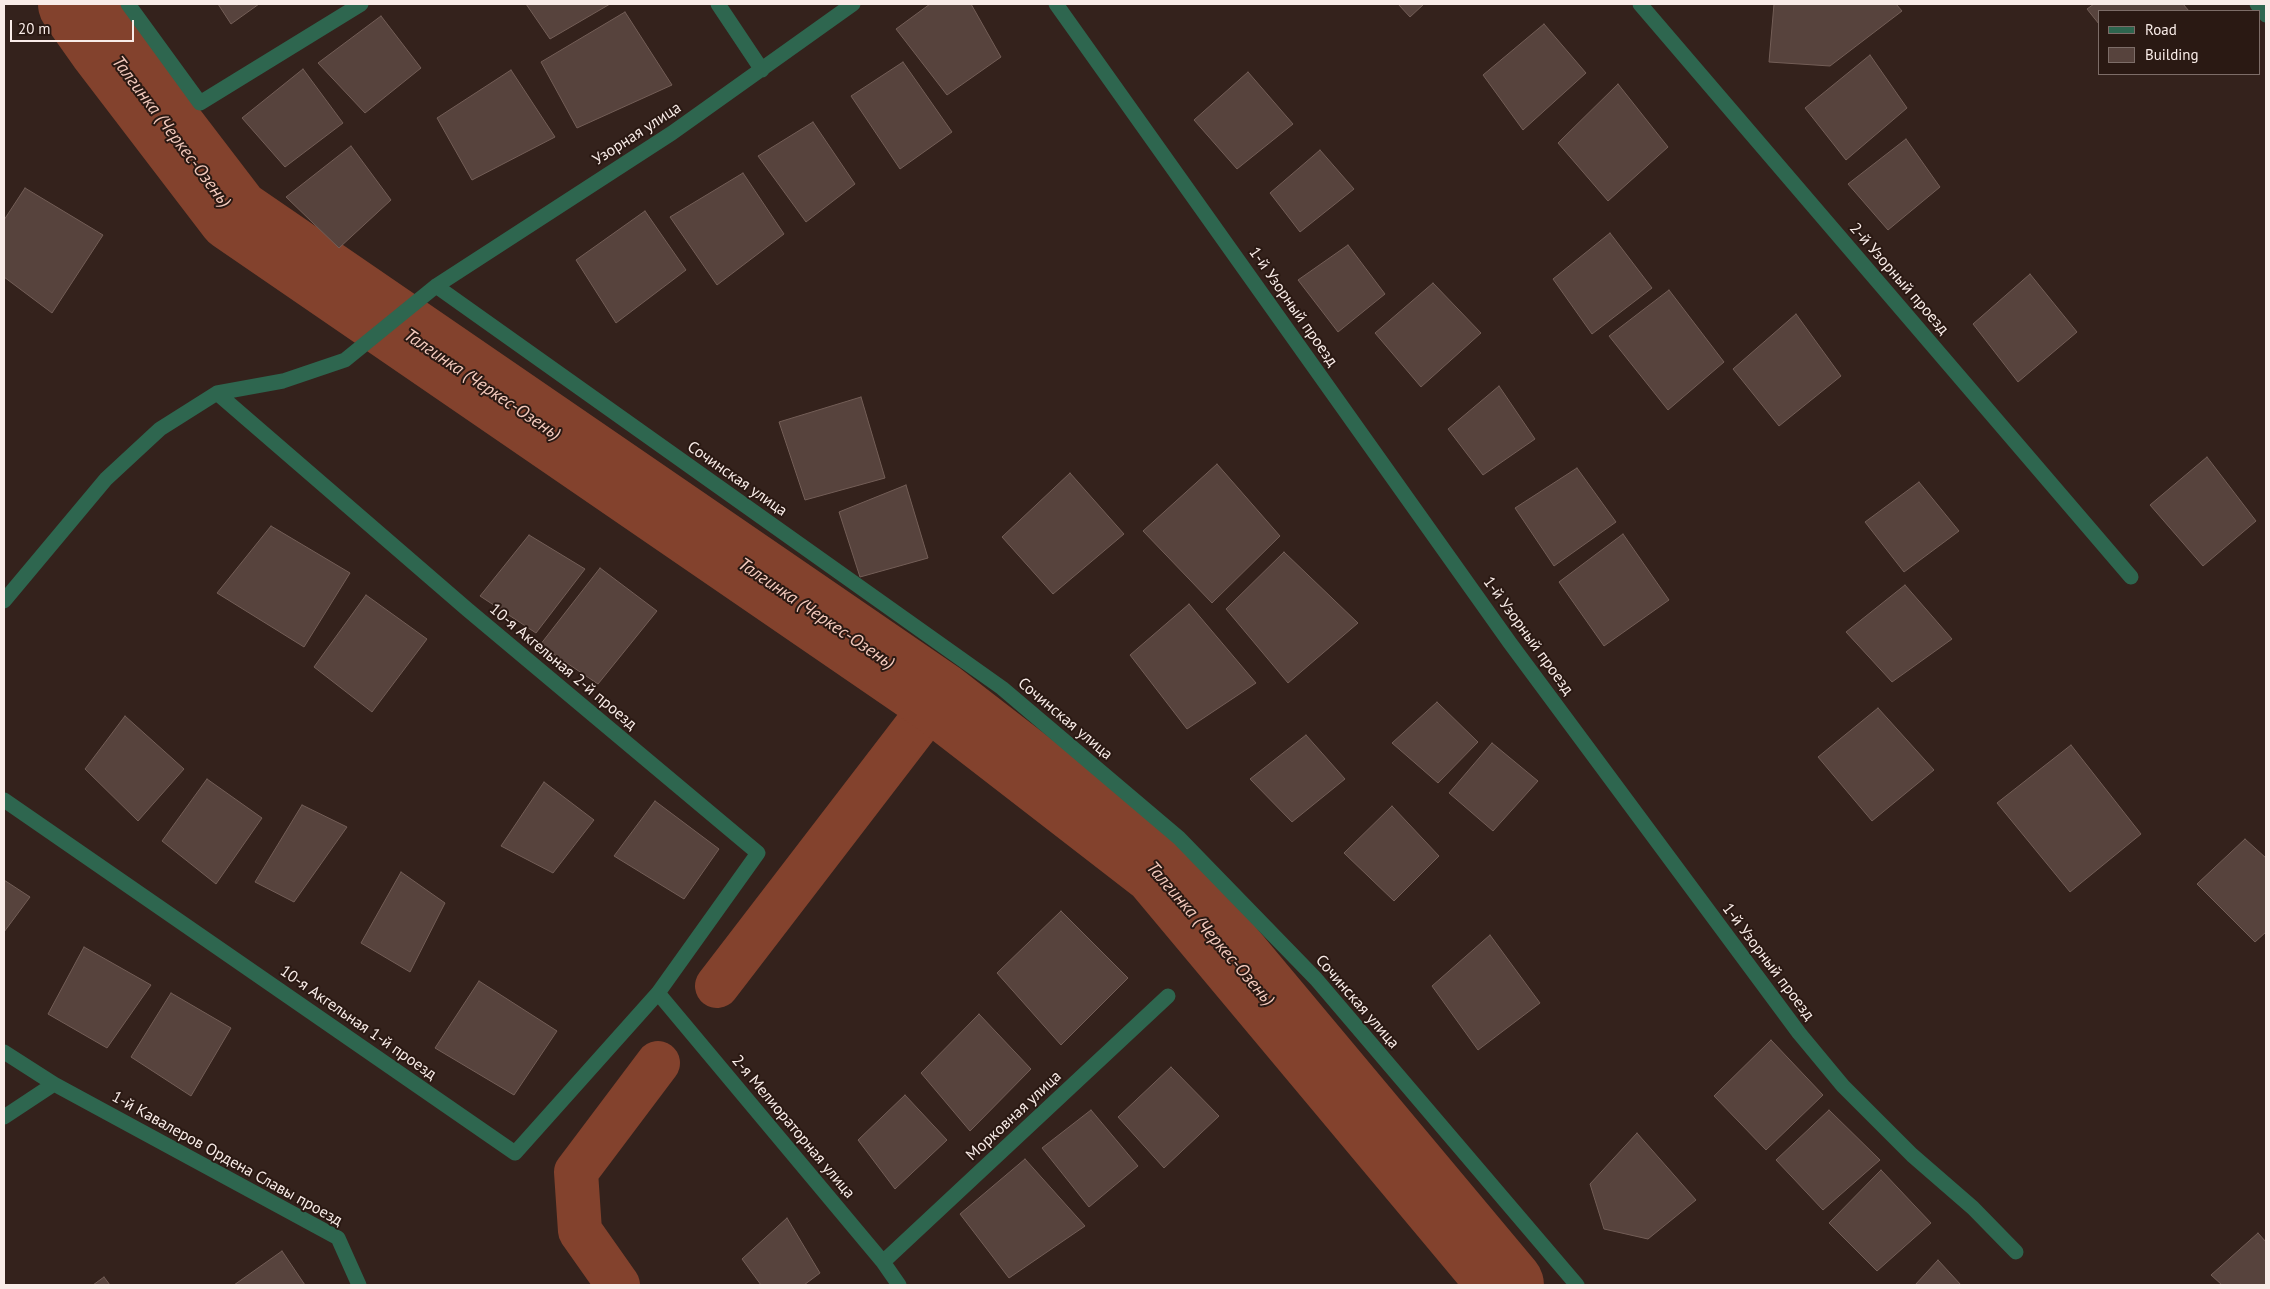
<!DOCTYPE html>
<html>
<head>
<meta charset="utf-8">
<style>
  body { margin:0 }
  #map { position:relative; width:2270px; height:1289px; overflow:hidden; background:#34221c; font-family:"PT Sans",sans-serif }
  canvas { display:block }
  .frame { position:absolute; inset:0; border:5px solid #f9ece8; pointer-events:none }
  .legend { position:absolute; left:2098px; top:10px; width:162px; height:65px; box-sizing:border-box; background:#2a1913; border:1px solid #7d6d68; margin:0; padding:6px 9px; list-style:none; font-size:15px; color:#f9ece8 }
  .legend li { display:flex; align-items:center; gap:10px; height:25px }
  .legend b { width:25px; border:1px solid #7d6d68 }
  .scale { position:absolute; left:10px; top:20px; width:124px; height:22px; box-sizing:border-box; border:2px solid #f9ece8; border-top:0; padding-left:6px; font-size:15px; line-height:18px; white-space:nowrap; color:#f9ece8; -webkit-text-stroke:4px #2a1913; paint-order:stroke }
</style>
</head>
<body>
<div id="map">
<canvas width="2270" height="1289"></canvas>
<div class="frame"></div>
<ul class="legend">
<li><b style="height:6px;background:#2e664f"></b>Road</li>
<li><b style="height:14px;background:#57433d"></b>Building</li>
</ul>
<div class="scale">20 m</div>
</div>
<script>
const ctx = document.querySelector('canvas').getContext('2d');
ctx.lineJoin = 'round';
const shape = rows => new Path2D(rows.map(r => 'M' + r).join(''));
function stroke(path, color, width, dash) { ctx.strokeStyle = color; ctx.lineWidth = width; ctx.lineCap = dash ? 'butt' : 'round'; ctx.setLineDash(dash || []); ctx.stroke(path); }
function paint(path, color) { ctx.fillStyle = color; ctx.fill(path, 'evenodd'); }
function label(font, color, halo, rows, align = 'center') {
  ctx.font = font + ' "PT Sans",sans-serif'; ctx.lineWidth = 4; ctx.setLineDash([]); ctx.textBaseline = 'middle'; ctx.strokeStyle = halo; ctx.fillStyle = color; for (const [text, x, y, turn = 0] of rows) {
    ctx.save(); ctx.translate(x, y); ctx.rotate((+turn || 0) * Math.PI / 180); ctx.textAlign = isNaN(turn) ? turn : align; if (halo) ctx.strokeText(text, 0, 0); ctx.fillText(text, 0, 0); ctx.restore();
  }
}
stroke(shape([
  [717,986,938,698],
  [618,1285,580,1231,576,1172,658,1063]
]), '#83422d', 44);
stroke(shape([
  [75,4,104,45,234,215,938,698,1159,869,1507,1285]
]), '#83422d', 74);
const building = shape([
  [218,4,259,4,231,24,218,4],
  [526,4,610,4,550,39,526,4],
  [930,4,971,4,1001,57,947,95,896,29,930,4],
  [1398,4,1424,4,1410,17,1398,4],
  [1774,4,1896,4,1902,11,1830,66,1769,62,1774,4],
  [2094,4,2183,4,2189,11,2099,11,2099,24,2087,9,2094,4],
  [625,12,672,85,577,128,541,62,625,12],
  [381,16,421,68,365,113,318,63,381,16],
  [1544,24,1586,73,1523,130,1483,75,1544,24],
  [1870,55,1907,108,1846,160,1805,108,1870,55],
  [903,62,952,132,900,169,851,96,903,62],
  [303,69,343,123,285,167,242,118,303,69],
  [511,70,555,137,472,180,437,118,511,70],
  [1248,72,1293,124,1237,169,1194,120,1248,72],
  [1618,84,1668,147,1608,201,1558,143,1618,84],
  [813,122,855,184,806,222,758,156,813,122],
  [1906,139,1940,187,1888,230,1848,184,1906,139],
  [351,146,391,200,339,248,286,197,351,146],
  [1320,150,1354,189,1300,232,1270,193,1320,150],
  [743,173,784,234,717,285,670,217,743,173],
  [25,188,103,235,52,313,4,277,4,220,25,188],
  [645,211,686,270,616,323,576,260,645,211],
  [1610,233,1652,288,1592,334,1553,279,1610,233],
  [1348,245,1385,294,1338,332,1298,280,1348,245],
  [2030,274,2077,332,2018,382,1973,324,2030,274],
  [1433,283,1481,333,1421,387,1375,333,1433,283],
  [1669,290,1724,362,1668,410,1609,336,1669,290],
  [1796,314,1841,376,1779,426,1733,369,1796,314],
  [1499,386,1535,439,1483,475,1448,429,1499,386],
  [861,397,885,478,805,500,779,422,861,397],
  [2207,457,2256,521,2203,566,2150,505,2207,457],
  [1217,464,1280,536,1212,603,1143,531,1217,464],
  [1577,468,1616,522,1554,566,1515,508,1577,468],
  [1070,473,1124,534,1053,594,1002,537,1070,473],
  [1919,482,1959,531,1904,572,1865,522,1919,482],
  [906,485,928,558,860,577,839,512,906,485],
  [271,526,350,573,304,647,217,593,271,526],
  [1623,534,1669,600,1604,646,1559,582,1623,534],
  [529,535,585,569,536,633,480,596,529,535],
  [1284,552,1358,623,1288,683,1226,609,1284,552],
  [600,568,657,611,598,684,540,645,600,568],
  [1905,585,1952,639,1892,682,1846,632,1905,585],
  [366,595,427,639,372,712,314,667,366,595],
  [1189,604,1256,683,1187,729,1130,655,1189,604],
  [1437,702,1478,742,1438,783,1392,743,1437,702],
  [1878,708,1934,770,1872,821,1818,757,1878,708],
  [125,716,184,769,138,821,85,769,125,716],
  [1306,735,1345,779,1292,822,1250,779,1306,735],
  [1492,743,1538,781,1493,831,1449,793,1492,743],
  [2071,745,2141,834,2070,892,1997,803,2071,745],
  [207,779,262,818,216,884,162,841,207,779],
  [544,782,594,820,553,873,501,846,544,782],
  [655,801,719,849,684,899,614,856,655,801],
  [302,805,347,827,294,902,255,882,302,805],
  [1392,806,1439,856,1394,901,1344,853,1392,806],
  [2245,839,2266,858,2266,932,2255,942,2197,884,2245,839],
  [401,872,445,903,410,972,361,943,401,872],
  [4,880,30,897,4,932,4,880],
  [1061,911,1128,978,1061,1045,997,973,1061,911],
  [1490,935,1540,1003,1478,1050,1432,986,1490,935],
  [84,947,151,985,107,1048,48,1014,84,947],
  [479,981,557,1031,514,1095,435,1048,479,981],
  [171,993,231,1028,191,1096,131,1057,171,993],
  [979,1014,1031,1069,970,1131,921,1073,979,1014],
  [1771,1040,1823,1095,1766,1150,1714,1096,1771,1040],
  [1171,1067,1219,1116,1164,1168,1118,1117,1171,1067],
  [905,1095,947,1140,895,1189,858,1140,905,1095],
  [1091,1110,1138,1166,1089,1207,1042,1148,1091,1110],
  [1829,1110,1880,1160,1823,1210,1776,1160,1829,1110],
  [1637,1133,1696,1200,1648,1239,1604,1229,1590,1184,1637,1133],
  [1025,1159,1085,1226,1009,1278,960,1214,1025,1159],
  [1881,1170,1931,1223,1877,1271,1829,1223,1881,1170],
  [787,1218,820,1273,804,1285,761,1285,742,1259,787,1218],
  [2258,1233,2266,1242,2266,1285,2222,1285,2211,1275,2258,1233],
  [282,1251,305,1285,234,1285,282,1251],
  [1938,1260,1961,1285,1915,1285,1938,1260],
  [104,1277,110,1285,93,1285,104,1277]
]);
paint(building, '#57433d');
stroke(building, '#735e57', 1);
stroke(shape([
  [128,4,200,103,361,4],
  [718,4,762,70],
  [1056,4,1510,643,1799,1033,1843,1086,1912,1155,1973,1208,2016,1252],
  [1640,4,2131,577],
  [2257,4,2266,15],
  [436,286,1002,688,1179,838,1316,979,1577,1285],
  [4,601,106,479,160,429,217,393,283,381,345,360,436,286,672,133,853,4],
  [4,800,515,1153,658,993,758,853,468,610,217,393],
  [658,993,883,1262,899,1285],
  [4,1052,54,1084,338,1238,359,1285],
  [4,1117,54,1084],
  [883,1262,1168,996]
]), '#2e664f', 15);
label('16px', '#f9ece8', '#2a1913', [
  ["Узорная улица",637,134,-33],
  ["2-й Узорный проезд",1899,279,49],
  ["1-й Узорный проезд",1293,307,55],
  ["Сочинская улица",737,479,35],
  ["1-й Узорный проезд",1528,636,54],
  ["10-я Акгельная 2-й проезд",563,667,40],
  ["Сочинская улица",1065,719,40],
  ["1-й Узорный проезд",1768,962,53],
  ["Сочинская улица",1357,1002,49],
  ["10-я Акгельная 1-й проезд",358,1023,35],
  ["Морковная улица",1014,1116,-43],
  ["2-я Мелиораторная улица",793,1127,50],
  ["1-й Кавалеров Ордена Славы проезд",227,1159,29]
]);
label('italic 18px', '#f3cabd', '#2a1913', [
  ["Талгинка (Черкес-Озень)",171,132,53],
  ["Талгинка (Черкес-Озень)",482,385,34],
  ["Талгинка (Черкес-Озень)",816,614,34],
  ["Талгинка (Черкес-Озень)",1210,934,49]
]);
</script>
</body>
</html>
